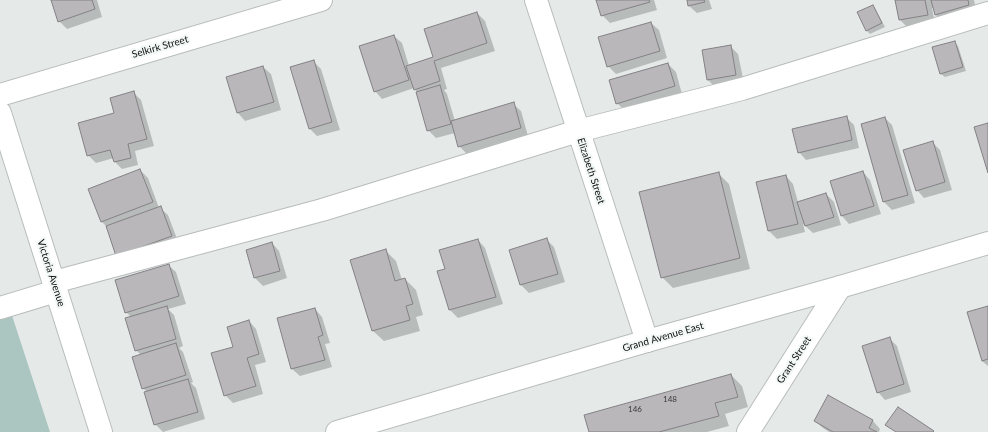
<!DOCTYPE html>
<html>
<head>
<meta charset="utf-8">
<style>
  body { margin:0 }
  canvas { display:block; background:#e5eae9 }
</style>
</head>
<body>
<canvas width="988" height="432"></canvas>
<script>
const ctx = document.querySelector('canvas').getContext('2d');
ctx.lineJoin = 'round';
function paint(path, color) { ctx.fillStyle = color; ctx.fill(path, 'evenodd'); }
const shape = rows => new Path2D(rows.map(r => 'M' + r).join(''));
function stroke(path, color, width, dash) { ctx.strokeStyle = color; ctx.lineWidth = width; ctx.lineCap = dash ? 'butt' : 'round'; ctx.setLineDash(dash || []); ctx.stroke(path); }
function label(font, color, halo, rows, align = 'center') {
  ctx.font = font + ' Lato,sans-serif'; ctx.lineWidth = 4; ctx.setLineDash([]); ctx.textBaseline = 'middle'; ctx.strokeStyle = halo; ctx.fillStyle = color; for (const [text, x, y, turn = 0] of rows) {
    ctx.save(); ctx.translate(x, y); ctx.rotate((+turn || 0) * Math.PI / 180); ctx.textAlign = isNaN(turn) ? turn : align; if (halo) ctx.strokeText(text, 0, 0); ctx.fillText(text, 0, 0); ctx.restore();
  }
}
paint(shape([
  [6,297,50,432,0,432,0,298]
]), '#abc6c1');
paint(shape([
  [52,0,97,0,102,17,67,29,59,21],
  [597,0,654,0,657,10,610,23,602,15],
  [688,0,709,0,712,9,697,13,689,6],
  [896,0,974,0,977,13,943,22,936,15,934,8,932,8,935,23,908,28,900,20],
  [873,6,876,10,885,27,870,34,866,30],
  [477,13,485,21,495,51,441,68,447,89,444,90,447,94,455,121,513,104,521,111,528,136,467,154,459,146,455,133,436,138,428,130,418,93,414,88,382,99,375,91,394,36,402,43,409,66,434,58],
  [651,23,659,30,667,58,616,74,608,66],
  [954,42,958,46,966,71,945,77,941,74],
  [730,46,738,54,744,83,716,88,708,80,703,51],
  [313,61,321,69,340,130,317,136,310,129],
  [668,64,676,72,682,94,625,111,617,103],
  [263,67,271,74,281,110,245,121,238,113,227,78],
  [133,92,141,100,154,146,135,151,138,165,122,169,115,162,114,158,96,163,88,155,115,114],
  [846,117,854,125,859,148,806,160,799,152],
  [885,118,892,125,915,203,892,210,884,202,862,124],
  [932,142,940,150,952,190,924,198,917,190],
  [140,170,148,178,159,208,160,208,168,215,179,244,125,263,107,227,102,222],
  [863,172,870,180,881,214,849,224,842,216,831,182],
  [718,173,729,184,750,269,673,288,662,277],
  [786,176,793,184,798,202,826,194,834,202,841,225,813,233,803,224,805,232,777,239,769,231,758,183],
  [478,240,485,248,503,304,458,318,450,310,439,272,446,270],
  [547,240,554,247,565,282,529,293,521,285,511,250],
  [272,243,279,251,287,278,263,286,255,278],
  [386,251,396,261,402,280,405,279,416,290,423,315,416,317,420,331,384,341,373,331,352,261],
  [168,265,176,272,186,304,168,309,174,315,183,346,179,348,183,352,193,382,191,383,196,388,205,419,163,432,155,424,147,392,143,388,141,355,136,350,131,317,126,312],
  [988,307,988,366,982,361],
  [315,309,322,317,330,343,325,344,332,367,300,376,292,369],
  [249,321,256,329,266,362,255,365,263,394,233,403,225,395],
  [889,338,897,346,911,392,885,400,878,392],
  [731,375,742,386,748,407,725,414,729,426,707,432,590,432],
  [829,396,873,421,880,429,879,432,829,432,823,428,815,421]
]), '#0003');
const building = shape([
  [51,0,92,0,95,9,58,22,51,0],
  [596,0,649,0,650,2,601,16,596,0],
  [687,0,704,0,705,2,688,6,687,0],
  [895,0,925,0,928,15,899,20,895,0],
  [931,0,968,0,969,5,935,15,931,0],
  [873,5,882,23,866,31,857,12,873,5],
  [477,12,487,43,434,61,440,81,414,90,406,66,433,57,424,29,477,12],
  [651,22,660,51,607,67,598,37,651,22],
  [394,35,409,80,374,92,359,46,394,35],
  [955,41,963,67,940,74,932,47,955,41],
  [731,45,736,75,707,80,702,50,731,45],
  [314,60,332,122,309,129,290,67,314,60],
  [668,63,675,86,616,104,609,80,668,63],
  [263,66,274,102,237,113,226,77,263,66],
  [440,85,451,124,427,131,416,92,440,85],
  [134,91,147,139,128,144,131,158,114,162,110,150,87,156,78,123,114,113,110,98,134,91],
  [514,102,521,128,458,147,451,121,514,102],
  [847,116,852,140,798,153,792,129,847,116],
  [885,117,908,195,883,202,861,124,885,117],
  [988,123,988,173,974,127,988,123],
  [933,141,945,182,916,191,903,150,933,141],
  [140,169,153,202,101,222,88,189,140,169],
  [863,171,874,206,841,216,830,181,863,171],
  [719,172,740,258,661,278,639,192,719,172],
  [786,175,798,224,768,231,756,182,786,175],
  [826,193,834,217,805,226,797,202,826,193],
  [161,206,172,236,116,256,106,226,161,206],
  [547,238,558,274,520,285,509,250,547,238],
  [478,239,496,297,449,310,437,271,445,269,439,250,478,239],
  [272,242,280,271,254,278,246,250,272,242],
  [386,249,395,281,405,278,413,304,406,306,410,320,372,331,350,260,386,249],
  [169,264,179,296,125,313,115,280,169,264],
  [167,306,176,339,135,351,125,318,167,306],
  [988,306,988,359,982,361,967,312,988,306],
  [315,308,323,335,318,337,325,360,291,369,277,318,315,308],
  [249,320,259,354,247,358,256,386,224,396,211,353,233,347,227,327,249,320],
  [890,337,904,384,877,393,862,346,890,337],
  [176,343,186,375,142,389,132,357,176,343],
  [731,374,738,397,715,403,719,416,659,432,589,432,584,415,731,374],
  [188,379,198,412,154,425,144,392,188,379],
  [828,395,873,420,869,428,877,432,833,432,814,421,828,395],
  [898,407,934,431,933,432,896,432,885,425,898,407]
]);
paint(building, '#bab7bb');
stroke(building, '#848185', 1);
const minor = shape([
  [536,0,647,341],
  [0,95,321,0],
  [0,113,101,432],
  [54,282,322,210,578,131,742,89,988,13],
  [0,308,56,291],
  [748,432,840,287]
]);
const major = shape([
  [337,432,647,341,840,287,988,243]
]);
stroke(minor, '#b8bdbc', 24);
stroke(major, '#b8bdbc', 24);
stroke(minor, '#fff', 22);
stroke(major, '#fff', 22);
label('8px', '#38393a', null, [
  ["148",670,399],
  ["146",635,409]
]);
label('10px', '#0d0f0f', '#f2f8f6', [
  ["Selkirk Street",160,47,-16],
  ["Elizabeth Street",591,171,72],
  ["Victoria Avenue",51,273,72],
  ["Grand Avenue East",663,337,-16],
  ["Grant Street",794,360,-57]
]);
</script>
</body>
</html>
